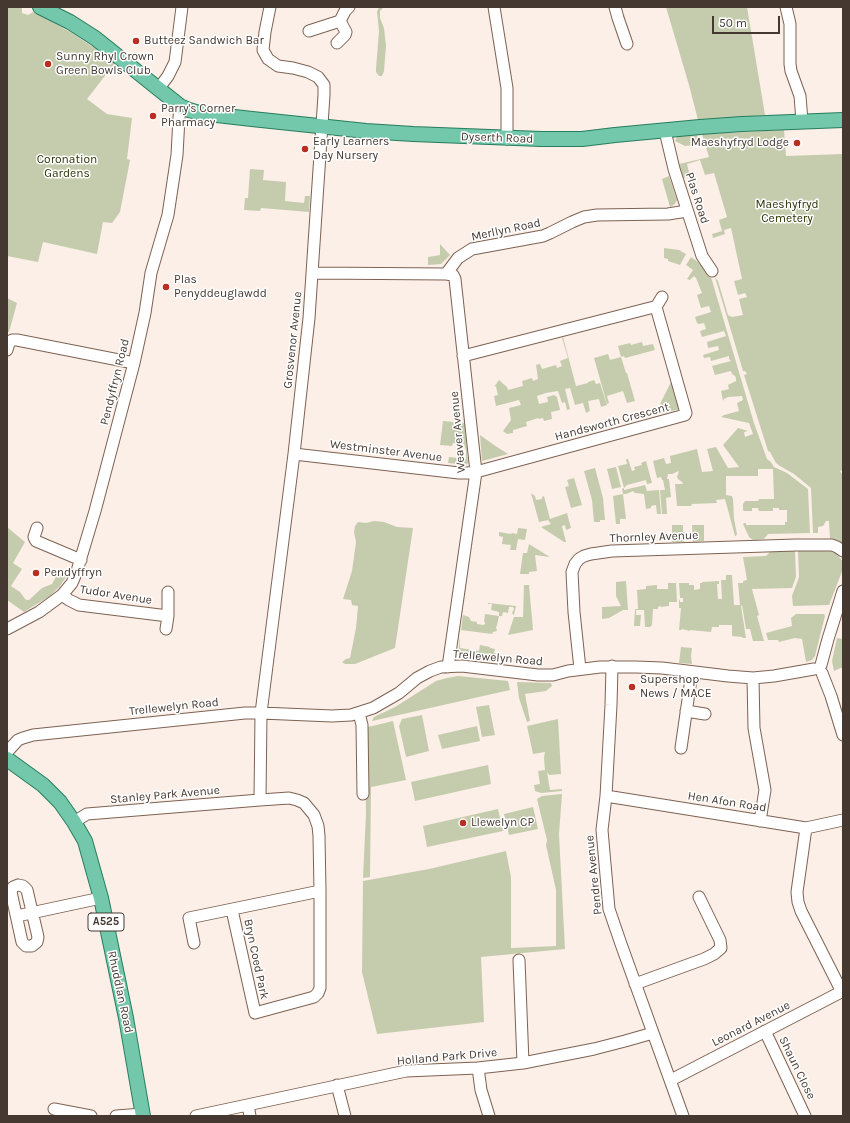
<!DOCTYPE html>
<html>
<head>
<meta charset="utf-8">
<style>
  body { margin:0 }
  #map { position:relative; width:850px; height:1123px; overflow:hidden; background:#fcefe7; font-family:Karla,sans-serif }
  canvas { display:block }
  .frame { position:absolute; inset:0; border:8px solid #453831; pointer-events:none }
  .scale { position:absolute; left:712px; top:16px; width:68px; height:18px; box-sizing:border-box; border:2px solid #453831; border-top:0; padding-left:5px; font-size:12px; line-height:14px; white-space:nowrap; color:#453831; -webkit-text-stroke:3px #fff; paint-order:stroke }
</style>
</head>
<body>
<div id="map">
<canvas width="850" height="1123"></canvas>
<div class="frame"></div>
<div class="scale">50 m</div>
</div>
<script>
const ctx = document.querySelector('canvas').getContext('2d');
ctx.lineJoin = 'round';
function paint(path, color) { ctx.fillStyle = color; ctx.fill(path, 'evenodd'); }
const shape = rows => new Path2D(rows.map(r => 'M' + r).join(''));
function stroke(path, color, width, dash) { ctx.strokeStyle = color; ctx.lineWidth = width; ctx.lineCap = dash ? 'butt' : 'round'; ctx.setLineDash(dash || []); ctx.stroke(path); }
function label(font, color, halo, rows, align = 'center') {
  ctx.font = font + ' Karla,sans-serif'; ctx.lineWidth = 3; ctx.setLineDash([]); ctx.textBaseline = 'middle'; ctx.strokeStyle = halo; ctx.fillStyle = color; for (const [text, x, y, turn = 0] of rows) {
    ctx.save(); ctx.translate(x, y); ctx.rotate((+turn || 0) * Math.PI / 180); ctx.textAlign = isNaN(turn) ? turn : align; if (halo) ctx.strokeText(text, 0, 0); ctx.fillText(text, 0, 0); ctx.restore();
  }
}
paint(shape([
  [7,7,21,7,22,9,22,13,28,15,33,12,46,18,75,35,96,49,99,52,98,57,103,61,109,59,115,63,87,99,107,114,132,118,127,159,130,160,120,212,112,223,103,222,97,254,43,242,38,262,7,256],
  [379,7,384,7,380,11,380,18,384,28,386,46,384,71,382,76,379,76,376,72,376,69,379,31,377,12],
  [666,7,747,7,765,115,698,120,689,85],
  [784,130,786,156,843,154,843,470,840,471,843,476,843,544,837,540,830,539,829,521,826,521,823,526,818,527,818,533,813,533,811,488,794,474,780,466,776,463,770,452,768,451,744,375,747,374,745,371,743,371,715,277,718,281,728,315,732,317,743,315,739,299,747,297,745,293,738,295,734,281,742,279,731,228,724,230,725,234,713,238,712,234,722,231,719,220,727,217,714,173,705,175,700,160,687,164,690,176,683,178,679,164,709,157,702,134],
  [697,134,699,143,694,144,694,145,685,146,675,141,677,137,679,135],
  [250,169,264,170,263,180,286,182,285,201,304,203,305,196,310,196,309,212,261,208,260,211,244,210,245,198,248,198],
  [669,176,677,200,675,204,670,207,662,179],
  [440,244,450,255,441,264,428,265,428,257,440,255],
  [664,248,679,250,686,254,680,265,668,261,668,259,664,258],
  [691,257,706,268,711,277,754,423,767,459,771,462,774,467,787,473,808,489,810,533,768,534,764,539,753,540,749,537,743,524,744,523,746,523,746,525,785,525,785,522,787,522,787,510,779,510,779,508,773,508,773,511,759,511,758,508,752,508,752,511,744,511,743,510,743,504,745,501,758,501,759,499,774,499,773,469,758,469,758,476,726,476,726,495,732,496,733,499,734,519,737,534,736,536,735,536,725,499,716,500,717,503,692,504,691,506,677,506,675,484,683,484,682,482,678,479,677,477,679,471,672,474,668,474,667,479,669,479,671,497,666,498,667,514,662,514,660,490,665,490,663,480,662,480,661,477,657,478,653,461,664,458,666,464,671,463,670,456,697,449,702,472,713,471,707,449,716,447,728,468,739,467,723,445,738,428,748,431,744,432,745,437,753,434,749,423,721,417,724,415,739,411,737,403,743,400,742,396,728,397,724,399,723,401,721,391,729,389,728,385,736,381,736,378,735,376,732,374,731,371,715,375,712,366,731,361,729,359,729,356,711,361,710,357,704,358,703,355,719,350,718,346,708,348,707,342,726,336,724,331,702,337,700,331,706,329,704,323,699,324,697,323,695,317,711,312,709,306,701,308,697,295,702,293,696,278,694,276,690,280,687,279,693,270,686,265],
  [7,298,17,303,9,332,7,332],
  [563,337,576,386,588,383,588,382,594,380,596,384,600,383,607,405,601,407,599,399,588,401,590,411,586,413,583,403,575,405,570,388,565,389,570,409,567,410,565,402,562,403,558,391,546,393,537,396,539,404,548,402,547,397,554,395,557,397,560,410,551,412,552,419,544,421,543,418,539,419,538,418,526,422,527,426,513,430,513,433,507,434,503,431,511,420,509,408,521,405,519,400,496,406,494,396,498,395,497,391,496,386,494,387,499,380,507,387,508,390,523,386,522,381,532,378,533,381,538,379,536,365,540,364,542,369,556,365,557,368,562,366,560,361,568,358,562,338],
  [642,342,643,346,653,344,655,350,625,358,624,356,621,357,626,373,627,373,635,401,627,403,623,391,607,396,609,403,607,404,594,358,608,354,610,360,621,357,618,346,630,343,631,345],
  [672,380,680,409,660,414,659,409,661,409,662,405,660,404],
  [443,421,465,423,468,463,466,465,448,463,449,457,466,459,466,451,464,444,453,443,452,446,440,445],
  [480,435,494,445,508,454,482,461],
  [626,459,628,459,632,471,635,470,634,467,642,465,641,463,646,461,652,483,647,484,646,480,627,485,624,488,624,490,645,485,647,491,659,490,661,514,657,514,656,505,651,506,651,508,646,509,644,494,635,493,633,491,631,492,626,494,623,494,626,519,620,519,620,524,616,524,613,496,623,494,622,489,624,488,618,466,627,464],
  [616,467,621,487,612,489,607,469],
  [595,468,603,498,605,520,600,520,600,522,594,522,592,500,584,471],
  [574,478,582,505,571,508,565,487,569,486,567,480],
  [531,493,535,496,536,500,542,499,542,497,544,496,550,519,567,513,571,528,566,530,565,525,562,526,566,542,564,542,541,527,551,524,548,520,539,522],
  [374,521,384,522,397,527,413,528,395,648,355,664,345,664,342,662,346,659,350,658,356,628,358,606,352,605,351,600,343,599,352,571,356,542,354,532,355,526,358,522,366,523],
  [672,525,683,525,683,532,685,532,684,542,672,542],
  [692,525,704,525,704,541,693,542],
  [7,527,25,542,13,563,22,569,11,586,20,592,25,599,27,600,29,600,42,588,52,584,57,575,61,574,64,574,66,577,60,586,50,596,24,612,7,600],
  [518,528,527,529,525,540,518,539,516,550,510,550,511,545,502,544,503,537,499,536,499,532,511,534,512,533,517,534],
  [529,544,550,557,535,555,537,571,529,572,529,574,520,574,523,553,527,553],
  [798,550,830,551,836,554,841,559,843,562,843,569,829,605,793,606,792,596,799,577],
  [771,551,795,551,796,577,792,588,752,589,759,615,757,616,764,641,753,641,750,629,746,629,742,605,741,606,746,638,743,638,742,637,732,636,732,625,719,625,719,627,712,627,711,632,690,630,690,631,682,629,681,630,679,630,681,608,679,608,679,601,680,599,680,602,683,602,683,598,680,598,679,583,689,583,689,585,694,585,694,590,700,589,700,583,702,583,702,582,719,581,719,584,717,584,718,599,722,599,721,580,726,580,726,575,732,575,734,605,740,605,738,583,743,583,743,581,747,580,743,557,766,556],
  [626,581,628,610,623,610,609,618,602,619,602,607,621,606,616,596,616,582],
  [668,583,676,583,677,602,669,602,669,606,661,607,660,606,658,607,658,609,653,609,652,625,650,627,645,627,644,610,636,610,636,615,641,615,640,626,634,626,635,609,638,609,637,590,646,589,646,586,657,585,657,589,668,589],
  [524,585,529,585,533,630,508,635,514,617,523,617],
  [488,603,516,606,514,615,512,613,514,609,513,607,509,607,508,613,503,612,502,616,499,616,497,625,496,627,497,631,493,632,492,634,461,630,463,615,469,617,471,621,477,622,477,624,483,625,485,624,485,622,484,622,485,614,499,616,499,612,491,610,492,604,488,604],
  [796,614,824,614,825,616,815,656,812,660,806,662,802,639,795,638,779,642,778,640,768,640,766,633,792,626,791,618],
  [460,636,460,648,479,651,480,645,490,647,490,648,495,649,494,653,498,654,496,662,458,657],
  [837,638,843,639,843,667,834,671,832,661],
  [681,647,692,648,691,656,692,664,679,663],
  [458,676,508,681,510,690,372,721,374,717,395,707,436,681,447,678],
  [517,682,551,683,552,686,546,691,525,694,530,721,527,722,519,698],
  [489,705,495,735,482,737,476,707],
  [422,715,429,751,406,757,399,726,402,719],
  [558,719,561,774,549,775,547,772,550,790,562,789,562,791,541,793,535,791,534,785,540,784,538,771,545,770,544,758,545,752,533,754,527,726],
  [393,721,406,780,371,787,370,877,363,878,366,813,365,731,368,727],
  [477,726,480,741,442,749,438,735],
  [488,765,491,784,415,801,411,782],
  [562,794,559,834,565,949,481,957,484,1022,377,1034,362,972,363,881,429,869,506,851,511,877,511,948,556,946,556,890,546,845,547,840,537,799,542,796],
  [533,807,538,829,509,835,504,814],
  [498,809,503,831,427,847,423,826]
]), '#c5ccad');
const minor = shape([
  [494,7,507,88,507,139],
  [615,7,618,18,627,44],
  [786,7,790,24,790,64,791,71,800,96,802,121],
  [309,31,340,21,345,11,349,7],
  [337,43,345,35,346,32,340,21],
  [159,88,168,76,175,62,182,7],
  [665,131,674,169,702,256,712,271],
  [312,273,446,274,458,258,472,249,543,236,550,233,572,222,584,217,597,215,668,214,687,211],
  [446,274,453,275,455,279,476,472,448,667],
  [656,307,662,297],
  [7,350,9,343,12,340,17,340,134,363],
  [294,454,459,473,467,473,476,472,685,415,686,413,656,307,654,307,463,356],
  [37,528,34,537,36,541,81,560],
  [62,595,69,600,79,605,168,616],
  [7,629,39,612,62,595,72,583,77,571,95,511,134,363,145,313,151,273,168,215,177,155,179,118,180,106],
  [166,629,168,616,168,592],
  [821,665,828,639,843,591],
  [612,666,611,705,606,796,602,830,609,909,621,944,683,1116],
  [580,669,574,612,572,572,575,564,579,559,584,556,591,554,612,551,796,545,832,545,837,547,843,551],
  [822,673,831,696,843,735],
  [753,678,754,728,765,790,760,821],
  [686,711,705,714],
  [359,713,362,725,363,794],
  [681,748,692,672],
  [7,752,18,740,23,738,33,735,245,713,261,713,332,716,351,715,373,708,399,693,417,678,430,671,441,667,462,666,538,675,553,675,568,671,600,667,636,667,662,668,728,676,753,678,774,676,814,669],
  [606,796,806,828,843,820],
  [260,800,261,713,294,454,309,318,324,95,324,85,318,77,308,72,293,68,278,66,268,59,263,50,265,32,270,7],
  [74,822,87,814,260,800,289,798,297,800,304,803,314,815,318,826,319,836,320,891,320,988,318,993,314,997,255,1013,232,910],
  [806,828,797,892,798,902,801,911,842,992],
  [18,885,23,886,27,890,38,937,37,942,32,946,26,946,22,942,11,892,13,887,18,885],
  [17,916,101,898],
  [194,943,189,918,320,891],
  [519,960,523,1063],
  [635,984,704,959,714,954,721,948,720,940,699,897],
  [765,1031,805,1116],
  [478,1068,481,1090,489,1116],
  [671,1080,843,991],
  [337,1085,345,1116],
  [248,1105,250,1116],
  [54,1109,91,1116],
  [116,1116,143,1114],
  [196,1116,406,1071,478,1068,523,1063,594,1049,625,1041,653,1033]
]);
const major = shape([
  [40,7,70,22,95,38,180,106,189,110,199,113,252,119,366,131,413,134,541,139,582,139,615,135,700,127,742,124,843,120],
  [7,759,43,785,60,802,74,822,85,841,101,898,126,1018,143,1116]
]);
stroke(minor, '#7e6252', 13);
stroke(major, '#267d5c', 16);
stroke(minor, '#fff', 11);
stroke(major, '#73c7ab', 14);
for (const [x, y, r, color] of [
  [136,41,4,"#ba2d21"],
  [48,64,4,"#ba2d21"],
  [153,116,4,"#ba2d21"],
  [797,143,4,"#ba2d21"],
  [305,149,4,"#ba2d21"],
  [166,287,4,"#ba2d21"],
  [36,573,4,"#ba2d21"],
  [632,687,4,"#ba2d21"],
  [463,823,4,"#ba2d21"]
]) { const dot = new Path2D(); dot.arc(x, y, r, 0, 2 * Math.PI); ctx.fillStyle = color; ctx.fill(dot); stroke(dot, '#fff', 1.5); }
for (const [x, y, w] of [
  [106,922,36]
]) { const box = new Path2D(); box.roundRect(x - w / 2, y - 9, w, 18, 3); ctx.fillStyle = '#fff'; ctx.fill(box); stroke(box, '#453831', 1); }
label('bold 11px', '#453831', null, [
  ["A525",106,922]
]);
label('12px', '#453831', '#fff', [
  ["Butteez Sandwich Bar",144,41],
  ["Sunny Rhyl Crown",56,57],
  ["Green Bowls Club",56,71],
  ["Parry's Corner",161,109],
  ["Pharmacy",161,123],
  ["Early Learners",313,142],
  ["Day Nursery",313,156],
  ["Maeshyfryd Lodge",789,143,"right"],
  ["Plas",174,280],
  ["Penyddeuglawdd",174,294],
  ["Pendyffryn",44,573],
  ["Supershop",640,680],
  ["News / MACE",640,694],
  ["Llewelyn CP",471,823]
], 'left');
label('12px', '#453831', '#fff', [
  ["Dyserth Road",497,138,2],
  ["Plas Road",697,198,72],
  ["Merllyn Road",506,230,-12],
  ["Grosvenor Avenue",293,340,-84],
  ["Pendyffryn Road",115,382,-76],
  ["Handsworth Crescent",612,422,-15],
  ["Weaver Avenue",458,432,-95],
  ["Westminster Avenue",386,451,7],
  ["Thornley Avenue",654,537,-2],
  ["Tudor Avenue",116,595,9],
  ["Trellewelyn Road",498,658,5],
  ["Trellewelyn Road",174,707,-6],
  ["Stanley Park Avenue",165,795,-5],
  ["Hen Afon Road",727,802,9],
  ["Pendre Avenue",594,875,-96],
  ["Bryn Coed Park",256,959,78],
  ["Rhuddlan Road",120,992,78],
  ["Leonard Avenue",751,1024,-27],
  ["Holland Park Drive",447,1057,-5],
  ["Shaun Close",797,1068,64]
]);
label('12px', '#2c3307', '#fff', [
  ["Coronation",67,160],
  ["Gardens",67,174],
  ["Maeshyfryd",787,205],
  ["Cemetery",787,219]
]);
</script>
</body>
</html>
